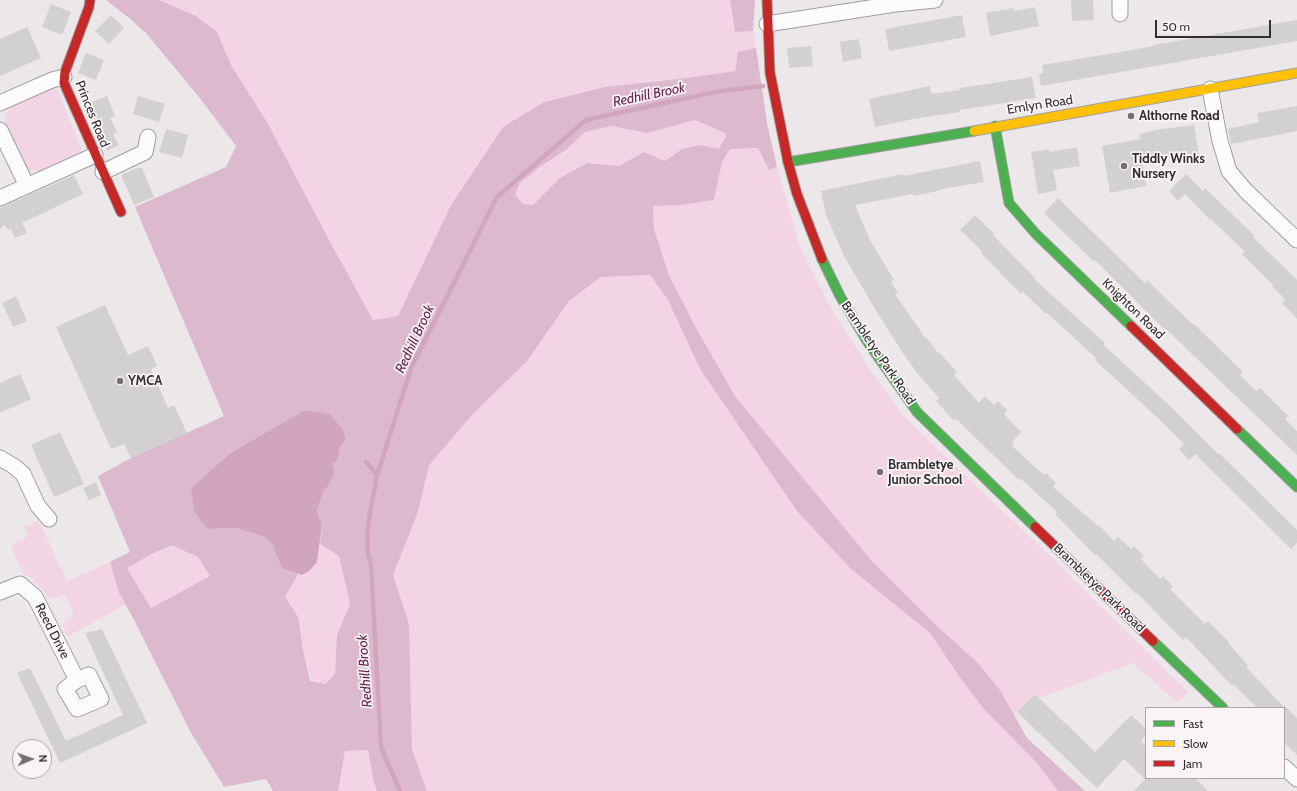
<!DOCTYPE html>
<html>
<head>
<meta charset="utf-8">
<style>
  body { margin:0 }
  #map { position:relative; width:1297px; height:791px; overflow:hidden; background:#ece8ea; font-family:Cabin,sans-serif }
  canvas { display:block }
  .legend { position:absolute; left:1145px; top:707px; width:140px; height:72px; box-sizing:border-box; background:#faf4f7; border:1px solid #aaa5a7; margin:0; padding:5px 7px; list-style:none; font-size:12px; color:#322f30 }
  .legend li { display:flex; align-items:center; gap:8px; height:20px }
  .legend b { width:20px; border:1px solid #aaa5a7 }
  .north { position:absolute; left:12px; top:739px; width:40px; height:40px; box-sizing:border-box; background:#faf4f7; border:1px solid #aaa5a7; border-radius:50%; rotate:88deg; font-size:11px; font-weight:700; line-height:16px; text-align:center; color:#322f30 }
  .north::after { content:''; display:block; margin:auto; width:14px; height:18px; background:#737071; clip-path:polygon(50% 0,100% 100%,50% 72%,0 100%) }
  .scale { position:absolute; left:1155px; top:20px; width:116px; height:18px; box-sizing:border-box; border:2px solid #322f30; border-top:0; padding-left:5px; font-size:12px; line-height:14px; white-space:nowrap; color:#322f30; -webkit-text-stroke:3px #faf4f7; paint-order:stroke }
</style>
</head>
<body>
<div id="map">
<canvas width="1297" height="791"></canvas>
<ul class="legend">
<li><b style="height:5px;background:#4caf50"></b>Fast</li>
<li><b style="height:5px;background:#ffc107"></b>Slow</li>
<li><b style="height:5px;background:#c62828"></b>Jam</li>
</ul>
<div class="north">N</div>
<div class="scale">50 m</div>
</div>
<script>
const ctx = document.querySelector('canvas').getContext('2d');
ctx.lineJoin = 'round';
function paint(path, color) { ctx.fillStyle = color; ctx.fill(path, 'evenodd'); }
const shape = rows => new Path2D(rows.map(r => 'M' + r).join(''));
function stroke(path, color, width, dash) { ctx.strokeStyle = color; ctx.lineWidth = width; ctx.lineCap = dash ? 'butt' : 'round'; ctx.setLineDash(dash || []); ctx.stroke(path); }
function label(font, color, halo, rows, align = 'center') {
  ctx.font = font + ' Cabin,sans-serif'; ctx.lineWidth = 3.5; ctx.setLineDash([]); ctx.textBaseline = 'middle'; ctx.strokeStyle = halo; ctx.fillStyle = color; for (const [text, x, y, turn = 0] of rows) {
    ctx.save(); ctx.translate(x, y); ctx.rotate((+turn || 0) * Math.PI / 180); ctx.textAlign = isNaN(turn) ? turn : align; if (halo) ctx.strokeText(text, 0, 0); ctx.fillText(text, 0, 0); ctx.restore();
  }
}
paint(shape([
  [159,0,730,0,735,32,753,31,756,48,738,52,735,71,687,78,606,87,544,102,503,127,451,205,398,316,373,320,232,67,217,32,196,16],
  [51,88,57,89,82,150,77,154,40,171,31,171,25,165,7,127,5,123,6,113,11,107,46,89],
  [695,120,727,134,719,149,701,145,683,149,665,161,644,152,619,166,587,163,560,178,533,205,523,204,515,195,520,183,541,166,566,150,585,132,612,126,647,133],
  [758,148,769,170,777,167,800,247,833,312,873,374,904,416,954,465,1047,553,1189,693,1176,702,1133,663,1039,698,1035,694,1014,715,1000,690,977,662,936,625,871,560,735,396,696,328,669,275,654,229,653,206,681,205,714,200,722,162,730,149],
  [650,275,668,300,700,369,797,511,851,569,930,633,959,676,1036,762,1058,791,427,791,412,749,409,624,393,575,418,512,429,464,472,415,527,361,569,301,601,277],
  [37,521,41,525,67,581,110,562,119,593,125,605,67,637,63,625,66,620,74,614,65,595,53,599,48,597,32,578,23,574,11,545,28,536,24,527],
  [320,544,339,556,350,604,337,635,335,674,325,684,311,681,303,650,285,597,298,574,302,575,317,562],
  [170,546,198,552,210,576,151,608,127,568,152,554],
  [368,750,374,782,377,791,338,791,345,751]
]), '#f3d4e4');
paint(shape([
  [106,0,159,0,196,16,217,32,232,67,268,124,329,240,373,320,398,316,451,205,503,127,544,102,605,87,687,78,735,71,738,52,756,48,767,123,777,167,769,170,758,148,730,149,722,162,714,200,681,205,653,206,654,229,669,275,696,328,735,396,871,560,936,625,977,662,1000,690,1027,738,1085,791,1058,791,1036,762,984,709,959,676,930,633,851,569,797,511,700,369,668,300,650,275,601,277,569,301,527,361,472,415,429,465,418,512,393,575,409,624,412,749,427,791,377,791,374,782,368,750,345,751,338,791,273,791,266,779,224,787,190,731,133,618,119,593,110,562,130,552,98,476,131,458,224,416,135,207,226,167,236,146,199,97,146,33,129,18],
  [695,120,727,134,719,149,701,145,682,149,665,161,644,152,619,166,587,163,560,178,533,205,523,204,515,195,520,183,541,166,566,150,585,132,612,126,647,133],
  [304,410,330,414,342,428,345,439,339,448,340,454,336,462,332,464,329,485,323,492,317,511,322,525,320,544,339,556,350,604,337,635,335,674,325,684,310,681,303,650,298,617,285,597,298,574,283,569,276,555,273,545,265,537,236,528,207,529,232,452],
  [170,546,174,546,198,557,210,576,151,608,127,568,152,554],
  [730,0,755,0,753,31,735,32]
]), '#dcb9cc');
paint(shape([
  [304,410,330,414,342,428,346,439,339,448,340,454,336,462,332,464,334,473,329,485,323,492,317,511,322,525,317,562,309,571,302,575,283,569,276,555,273,545,265,537,236,528,207,529,194,511,191,488,232,452]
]), '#d1a5bd');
stroke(shape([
  [366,462,377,475],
  [400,791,381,747,371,565,368,553,367,531,377,475,412,366,497,197,586,120,715,92,763,86]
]), '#d1a5bd', 4.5);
paint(shape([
  [1071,0,1093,0,1094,20,1072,21],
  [51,4,71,12,62,35,42,27],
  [1035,7,1039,26,990,36,986,13,1013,8,1014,11],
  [111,15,124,28,109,44,95,31],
  [962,15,966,37,889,51,885,29],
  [1297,20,1297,41,1041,86,1039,74,1043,73,1042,65,1132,50,1153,46,1153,45],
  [27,27,41,58,0,76,0,39],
  [859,39,862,58,843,62,840,42],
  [811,46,813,66,789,68,787,48],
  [86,53,104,60,96,80,78,73],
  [1032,77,1036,98,960,110,960,112,913,119,875,127,869,99,930,86,931,94,960,90,960,88,980,85],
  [107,96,115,116,110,118,117,132,113,134,119,145,107,151,86,104],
  [138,96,165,104,159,122,133,114],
  [1297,106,1297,131,1231,144,1228,129,1259,122,1257,113],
  [1194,125,1199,155,1185,157,1185,155,1142,162,1146,186,1110,193,1102,146,1140,139,1139,134,1162,129],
  [166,129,188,135,182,158,159,152],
  [1077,147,1080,166,1053,170,1057,190,1038,194,1031,152,1049,149,1050,152],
  [980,161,984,182,941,189,942,190,913,196,913,194,855,205,870,240,894,280,891,282,898,293,895,294,926,339,927,338,938,353,939,352,957,372,954,375,979,403,985,396,994,405,998,401,1007,410,1004,414,1021,432,1012,442,1014,444,1012,446,1044,475,1046,473,1056,483,1053,487,1098,526,1099,525,1114,541,1118,537,1131,549,1134,546,1144,556,1141,559,1160,579,1163,576,1173,586,1170,589,1205,624,1208,621,1229,642,1228,643,1248,665,1246,667,1284,707,1284,705,1297,718,1297,755,1284,742,1284,708,1257,708,1233,684,1232,686,1186,637,1183,640,1137,593,1136,594,1096,554,1095,555,1055,514,1057,512,1020,478,1019,480,956,419,954,421,936,401,939,398,918,374,904,355,875,309,844,256,826,215,821,191,903,174,904,176],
  [137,168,142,168,154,197,134,205,121,175],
  [1186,174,1203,191,1205,188,1254,235,1253,237,1297,280,1297,319,1282,303,1285,299,1272,286,1273,285,1242,254,1245,252,1211,219,1210,220,1185,194,1178,201,1169,191],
  [74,175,83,194,22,223,27,233,15,238,11,229,8,230,5,225,0,228,0,208],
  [1058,198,1145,283,1147,280,1192,324,1193,323,1243,372,1240,375,1256,391,1260,388,1288,416,1285,419,1297,431,1297,455,1165,328,1164,329,1095,260,1094,262,1044,213],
  [975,215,994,234,993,235,1036,279,1035,280,1105,343,1104,345,1172,408,1218,454,1219,453,1297,530,1297,543,1291,549,1195,454,1189,460,1179,449,1184,444,1162,422,1095,360,1096,358,1047,313,1046,314,1023,292,1021,294,981,253,982,251,960,230],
  [16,296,27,321,13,327,2,303],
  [105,305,128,355,148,346,157,366,151,369,168,408,174,405,187,433,131,458,124,444,111,449,56,327],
  [20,374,31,399,0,413,0,383],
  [60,432,84,484,54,497,31,445],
  [96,482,101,495,89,501,83,488],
  [102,629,147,723,60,763,17,673,30,668,66,741,123,715,85,633],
  [1035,694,1095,752,1131,715,1146,729,1146,735,1141,741,1146,746,1146,779,1195,778,1208,791,1134,791,1145,779,1124,759,1097,788,1017,712]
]), '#d2d1d0');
const street = shape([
  [1120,0,1120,14],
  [767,24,895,4,935,0],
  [1210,89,1220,141,1229,171,1246,191,1297,240],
  [0,103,52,80,64,77],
  [0,130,27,186],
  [103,172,145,152,148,137],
  [0,198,95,155],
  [0,458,15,467,23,474,38,506,49,519],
  [0,592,20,584,35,597,77,680],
  [89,675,101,699,77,709,65,689,77,680,89,675],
  [1284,767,1297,779]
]);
const fast = shape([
  [995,126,1009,203,1036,234,1131,326],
  [788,162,974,131],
  [822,259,840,296,867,341,917,412,1035,527],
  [1237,429,1297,487],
  [1153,641,1223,708]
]);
const slow = shape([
  [974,131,1297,73]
]);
const jam = shape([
  [90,0,89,7,65,72,64,83,121,212],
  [767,0,770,73,788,162,797,194,822,259],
  [1131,326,1237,429],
  [1035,527,1153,641]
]);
stroke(street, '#a09e9f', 17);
stroke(fast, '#a09e9f', 11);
stroke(slow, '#a09e9f', 11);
stroke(jam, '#a09e9f', 11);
stroke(street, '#fcfcfc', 15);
stroke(fast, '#4caf50', 9);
stroke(slow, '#ffc107', 9);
stroke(jam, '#c62828', 9);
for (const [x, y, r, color] of [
  [1131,116,4,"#737071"],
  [1124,166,4,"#737071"],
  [120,381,4,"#737071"],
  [880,472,4,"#737071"]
]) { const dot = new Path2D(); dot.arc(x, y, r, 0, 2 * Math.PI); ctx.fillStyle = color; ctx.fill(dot); stroke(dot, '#faf4f7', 1.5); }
label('13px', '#322f30', '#faf4f7', [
  ["Emlyn Road",1040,105,-9],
  ["Princes Road",92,114,68],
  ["Knighton Road",1133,309,44],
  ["Brambletye Park Road",878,353,56],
  ["Brambletye Park Road",1099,588,44],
  ["Reed Drive",52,631,63]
]);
label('bold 13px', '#322f30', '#faf4f7', [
  ["Althorne Road",1139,116],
  ["Tiddly Winks",1132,159],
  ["Nursery",1132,174],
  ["YMCA",128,381],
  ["Brambletye",888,465],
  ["Junior School",888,480]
], 'left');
label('italic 14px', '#6c2451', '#faf4f7', [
  ["Redhill Brook",649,95,-12],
  ["Redhill Brook",415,339,-65],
  ["Redhill Brook",365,671,-94]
]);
</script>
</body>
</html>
